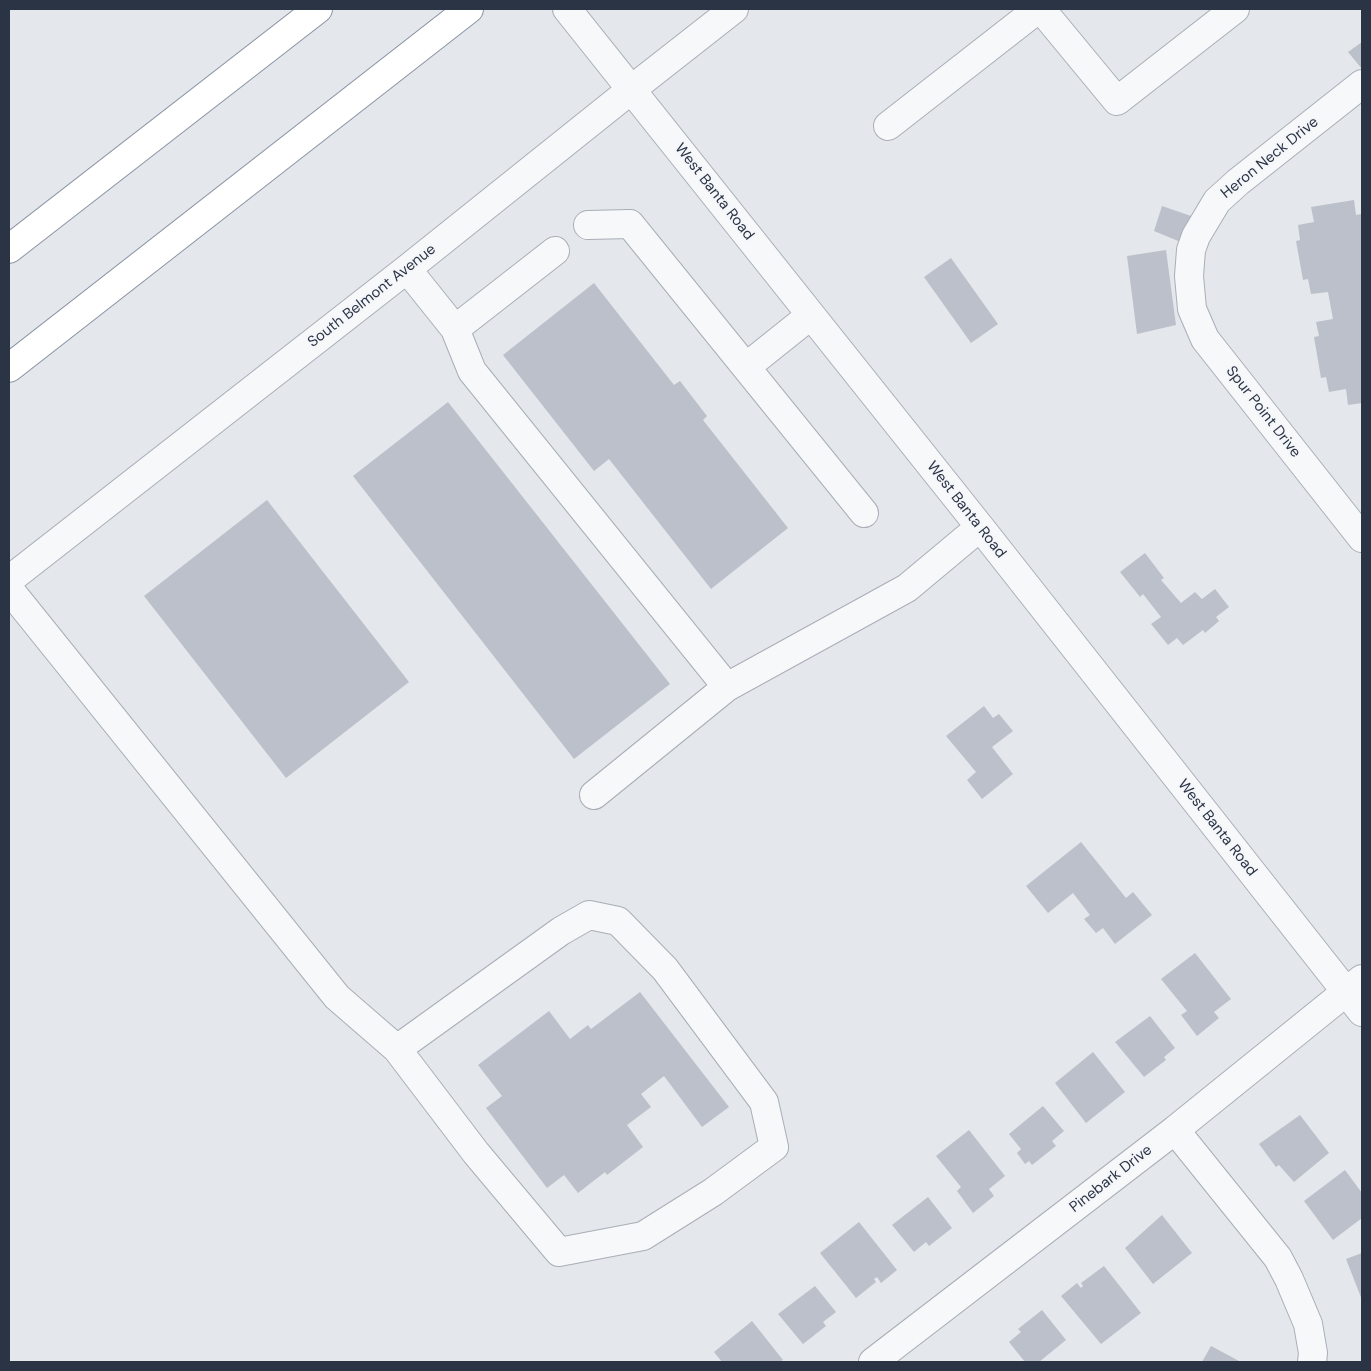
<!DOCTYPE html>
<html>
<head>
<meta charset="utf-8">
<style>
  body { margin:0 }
  #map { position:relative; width:1371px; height:1371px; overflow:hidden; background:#e4e7ec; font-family:"DM Sans",sans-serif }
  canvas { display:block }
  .frame { position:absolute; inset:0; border:10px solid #2b3445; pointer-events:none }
</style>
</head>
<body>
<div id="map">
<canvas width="1371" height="1371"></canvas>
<div class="frame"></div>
</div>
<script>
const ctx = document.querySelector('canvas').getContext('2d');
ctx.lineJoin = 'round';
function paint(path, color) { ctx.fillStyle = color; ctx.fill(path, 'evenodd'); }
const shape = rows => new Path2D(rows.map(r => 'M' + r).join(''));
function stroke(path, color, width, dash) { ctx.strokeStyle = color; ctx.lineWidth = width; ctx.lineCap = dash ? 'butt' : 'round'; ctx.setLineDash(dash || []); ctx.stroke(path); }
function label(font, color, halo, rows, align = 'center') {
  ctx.font = font + ' "DM Sans",sans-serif'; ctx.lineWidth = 4; ctx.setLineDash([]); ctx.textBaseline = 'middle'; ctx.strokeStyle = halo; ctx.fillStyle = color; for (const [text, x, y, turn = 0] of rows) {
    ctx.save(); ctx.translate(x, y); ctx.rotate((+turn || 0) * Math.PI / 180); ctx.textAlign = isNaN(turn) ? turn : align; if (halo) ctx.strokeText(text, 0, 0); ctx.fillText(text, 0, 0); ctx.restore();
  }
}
paint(shape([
  [1362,42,1362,69,1348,52],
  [1354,200,1356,215,1362,214,1362,403,1348,405,1346,389,1329,392,1326,377,1321,378,1314,337,1319,336,1316,322,1333,319,1328,292,1311,294,1308,279,1303,280,1296,241,1300,240,1298,225,1314,222,1311,207],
  [1162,206,1194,217,1183,243,1154,231],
  [1166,250,1176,325,1137,334,1127,256],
  [951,258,998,324,971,343,924,277],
  [594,283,674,385,680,381,707,416,703,420,788,528,711,589,609,459,594,471,503,355],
  [448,402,670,684,574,759,353,476],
  [267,500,409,682,286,778,144,596],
  [1145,553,1164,578,1161,580,1181,603,1195,592,1202,599,1215,589,1229,607,1216,617,1219,621,1205,633,1203,630,1183,645,1177,638,1168,645,1151,624,1161,617,1143,594,1140,597,1120,572],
  [984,706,993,718,999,714,1013,731,992,747,1013,774,982,799,967,780,976,772,946,736],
  [1081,842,1126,898,1133,892,1152,915,1115,944,1103,928,1096,933,1084,919,1090,915,1073,893,1048,913,1026,886],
  [1195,953,1231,999,1214,1012,1219,1018,1197,1036,1181,1015,1187,1011,1161,979],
  [640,992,729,1107,702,1127,664,1076,641,1094,651,1107,627,1125,643,1147,607,1175,605,1172,578,1193,564,1175,547,1188,486,1108,502,1096,478,1065,549,1011,570,1039,588,1025,591,1029],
  [1150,1016,1175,1048,1164,1057,1166,1060,1144,1077,1115,1042],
  [1093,1052,1125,1092,1086,1123,1055,1083],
  [1043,1106,1064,1131,1052,1141,1056,1146,1032,1165,1029,1161,1025,1164,1017,1153,1021,1149,1009,1134],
  [1300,1115,1329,1153,1294,1182,1279,1165,1276,1167,1259,1144],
  [969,1130,1005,1176,989,1189,994,1196,973,1213,957,1191,961,1187,936,1156],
  [1345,1170,1362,1193,1362,1218,1333,1240,1304,1201],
  [928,1197,952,1228,929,1246,926,1242,914,1252,892,1225],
  [1162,1215,1192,1253,1153,1284,1125,1248],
  [859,1222,897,1270,881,1283,877,1277,874,1279,876,1282,856,1298,820,1253],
  [1362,1253,1362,1300,1346,1259],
  [1104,1266,1141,1313,1101,1344,1061,1296,1077,1283,1081,1288,1083,1286,1081,1283],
  [815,1286,836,1312,823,1322,826,1326,803,1344,778,1314],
  [1042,1310,1066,1340,1039,1362,1025,1362,1009,1342,1021,1332,1018,1329],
  [752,1321,783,1360,779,1362,722,1362,714,1352],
  [1211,1346,1241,1362,1202,1362]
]), '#bbc0ca');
const minor = shape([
  [567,9,980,527,1362,1012],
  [1041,9,1117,101,1235,9],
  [1362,84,1238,182,1217,201,1196,236,1191,250,1189,276,1192,309,1205,339,1362,538],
  [888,126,1038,9],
  [588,225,630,224,864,513],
  [407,269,455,329,472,371,727,687,907,588,980,527],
  [455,329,555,251],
  [746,367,811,315],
  [9,580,407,269,632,89,734,9],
  [9,589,337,997,397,1049,476,1153,559,1252,643,1236,713,1192,774,1147,764,1102,665,969,618,921,589,915,561,931,397,1049],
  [594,795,727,687],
  [1175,1130,1278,1258,1289,1279,1308,1324,1313,1353,1312,1362],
  [873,1362,1175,1130,1362,979]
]);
const highway = shape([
  [9,249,318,9],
  [9,368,469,9]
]);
stroke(minor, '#a9aeb7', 30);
stroke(highway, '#8b94a3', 30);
stroke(minor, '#f7f8fa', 28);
stroke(highway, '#fff', 28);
label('15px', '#2b3445', '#f4f6f9', [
  ["Heron Neck Drive",1270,158,-39],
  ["West Banta Road",714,192,52],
  ["South Belmont Avenue",372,296,-38],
  ["Spur Point Drive",1263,412,52],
  ["West Banta Road",966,510,52],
  ["West Banta Road",1217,828,52],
  ["Pinebark Drive",1111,1179,-38]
]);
</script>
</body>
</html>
